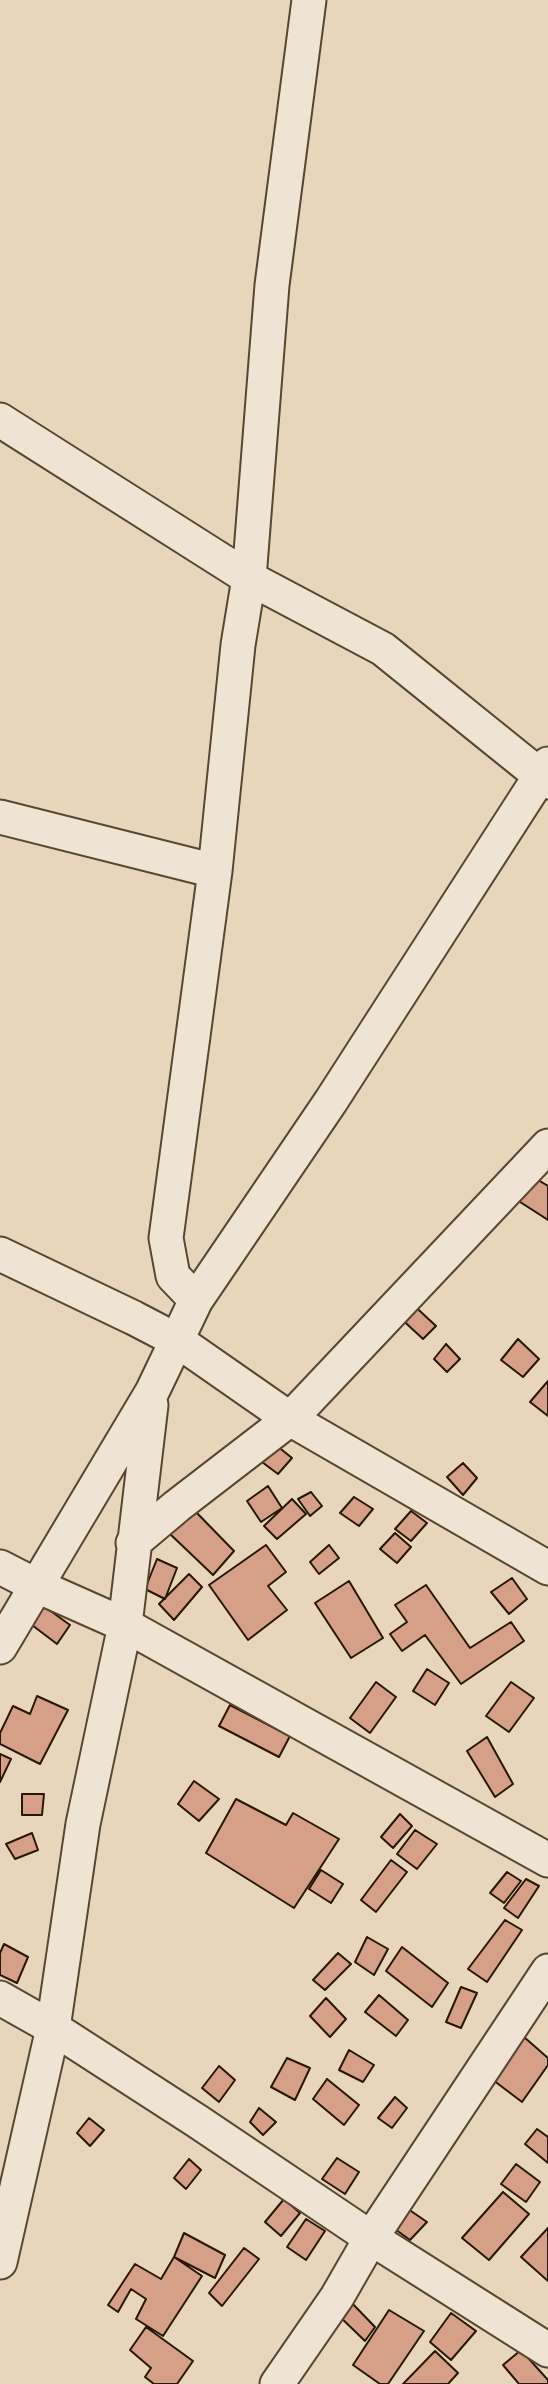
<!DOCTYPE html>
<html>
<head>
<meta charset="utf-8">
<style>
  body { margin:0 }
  canvas { display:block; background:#e7d6bc }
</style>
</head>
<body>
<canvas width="548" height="2384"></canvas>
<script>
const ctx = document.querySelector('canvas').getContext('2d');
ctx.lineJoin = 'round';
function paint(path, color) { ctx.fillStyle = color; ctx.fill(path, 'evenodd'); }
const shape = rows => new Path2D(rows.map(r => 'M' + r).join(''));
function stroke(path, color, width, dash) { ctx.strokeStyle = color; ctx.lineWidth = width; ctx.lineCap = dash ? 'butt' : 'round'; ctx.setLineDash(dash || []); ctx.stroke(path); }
const building = shape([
  [533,1177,548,1186,548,1220,517,1200,533,1177],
  [407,1299,436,1326,423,1339,394,1312,407,1299],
  [518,1339,539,1359,523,1377,501,1360,518,1339],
  [446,1344,460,1359,447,1372,434,1359,446,1344],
  [548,1381,548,1416,530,1402,548,1381],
  [271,1441,292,1458,278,1474,258,1459,271,1441],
  [463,1463,477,1478,463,1495,447,1477,463,1463],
  [268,1486,282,1508,261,1522,247,1501,268,1486],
  [311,1492,322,1506,310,1516,298,1499,311,1492],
  [354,1497,373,1509,359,1526,340,1513,354,1497],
  [292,1499,306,1514,277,1539,264,1526,292,1499],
  [194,1510,234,1551,213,1575,170,1534,194,1510],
  [411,1511,427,1523,411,1541,395,1529,411,1511],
  [395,1533,411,1547,397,1563,380,1549,395,1533],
  [266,1545,286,1572,268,1586,287,1610,248,1640,209,1585,266,1545],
  [329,1545,339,1558,319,1574,310,1562,329,1545],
  [157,1559,177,1568,165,1599,145,1589,157,1559],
  [189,1574,202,1587,174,1620,159,1604,189,1574],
  [512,1578,527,1599,509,1614,491,1592,512,1578],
  [349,1581,383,1638,351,1658,315,1603,349,1581],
  [426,1585,470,1648,511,1622,524,1641,461,1684,425,1635,402,1651,390,1634,407,1622,395,1605,426,1585],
  [41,1604,70,1625,57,1644,28,1622,41,1604],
  [427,1669,449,1683,435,1705,413,1691,427,1669],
  [376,1682,396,1697,370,1733,350,1718,376,1682],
  [511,1682,534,1698,509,1732,486,1716,511,1682],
  [37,1696,68,1710,40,1764,0,1744,0,1733,13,1706,30,1714,37,1696],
  [230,1705,290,1736,279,1757,219,1726,230,1705],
  [487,1737,513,1784,495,1797,467,1751,487,1737],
  [0,1754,11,1759,0,1782,0,1754],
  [194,1781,219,1799,199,1821,178,1804,194,1781],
  [22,1794,44,1794,42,1815,22,1815,22,1794],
  [236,1799,286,1825,293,1813,339,1839,294,1908,206,1853,236,1799],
  [400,1814,412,1826,393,1848,381,1837,400,1814],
  [415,1830,437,1844,417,1869,397,1854,415,1830],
  [32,1833,38,1850,15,1859,6,1844,32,1833],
  [391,1860,407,1872,376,1912,361,1900,391,1860],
  [321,1870,343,1884,331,1903,309,1889,321,1870],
  [507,1872,521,1881,504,1903,490,1893,507,1872],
  [526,1879,539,1886,518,1918,504,1908,526,1879],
  [505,1920,522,1930,487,1982,468,1969,505,1920],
  [367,1937,388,1949,374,1975,355,1962,367,1937],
  [4,1944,28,1957,17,1983,0,1975,0,1953,4,1944],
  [402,1947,448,1983,432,2007,386,1971,402,1947],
  [338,1953,351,1964,325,1990,313,1980,338,1953],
  [461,1987,477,1993,461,2028,446,2022,461,1987],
  [379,1995,408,2020,396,2036,365,2012,379,1995],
  [326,1998,346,2019,330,2037,310,2016,326,1998],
  [524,2037,548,2058,548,2065,522,2102,493,2080,524,2037],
  [349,2050,374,2065,363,2082,339,2070,349,2050],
  [287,2058,310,2068,295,2100,271,2087,287,2058],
  [219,2066,235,2080,219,2102,202,2088,219,2066],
  [327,2079,359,2105,344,2125,313,2099,327,2079],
  [395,2097,407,2108,392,2128,378,2118,395,2097],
  [259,2108,276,2122,263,2135,250,2122,259,2108],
  [89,2118,104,2130,90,2146,77,2133,89,2118],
  [537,2129,548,2137,548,2163,525,2144,537,2129],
  [337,2158,359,2172,345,2194,322,2179,337,2158],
  [189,2159,201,2170,186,2189,174,2178,189,2159],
  [516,2164,540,2182,526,2202,501,2184,516,2164],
  [503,2192,529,2214,489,2260,462,2238,503,2192],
  [284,2199,300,2213,281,2236,265,2222,284,2199],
  [408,2209,427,2222,410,2240,392,2227,408,2209],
  [306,2219,325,2231,306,2260,287,2247,306,2219],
  [548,2228,548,2281,521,2257,548,2228],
  [184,2233,225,2255,215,2278,174,2257,184,2233],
  [244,2248,259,2259,222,2306,209,2293,244,2248],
  [174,2257,202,2276,163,2336,136,2319,146,2299,131,2289,118,2312,108,2305,135,2264,161,2279,174,2257],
  [349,2300,375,2327,365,2341,336,2313,349,2300],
  [389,2310,424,2331,388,2384,380,2384,353,2365,389,2310],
  [451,2313,476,2331,451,2360,430,2342,451,2313],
  [146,2327,193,2361,177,2384,154,2384,145,2377,151,2368,130,2350,146,2327],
  [521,2350,548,2380,548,2384,519,2384,503,2365,521,2350],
  [435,2351,458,2373,448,2384,403,2384,435,2351]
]);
paint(building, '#d6a088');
stroke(building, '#271703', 2);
const street = shape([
  [0,420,249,578,383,649,548,782],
  [0,817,215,871],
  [0,1254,134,1318,178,1341,290,1419,548,1568],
  [196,1300,173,1276,166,1238,215,871,238,645,249,578,272,285,309,0],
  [133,1543,177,1506,290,1419,548,1146],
  [0,1567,35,1585,125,1625,548,1860],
  [0,1647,152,1392,196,1300,331,1101,548,764],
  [0,1998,53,2028,197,2121,371,2238,548,2350],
  [0,2262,53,2028,83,1824,125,1625,151,1405],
  [277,2384,337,2297,371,2238,548,1971]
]);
stroke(street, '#574731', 37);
stroke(street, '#efe4d3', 33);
</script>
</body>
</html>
